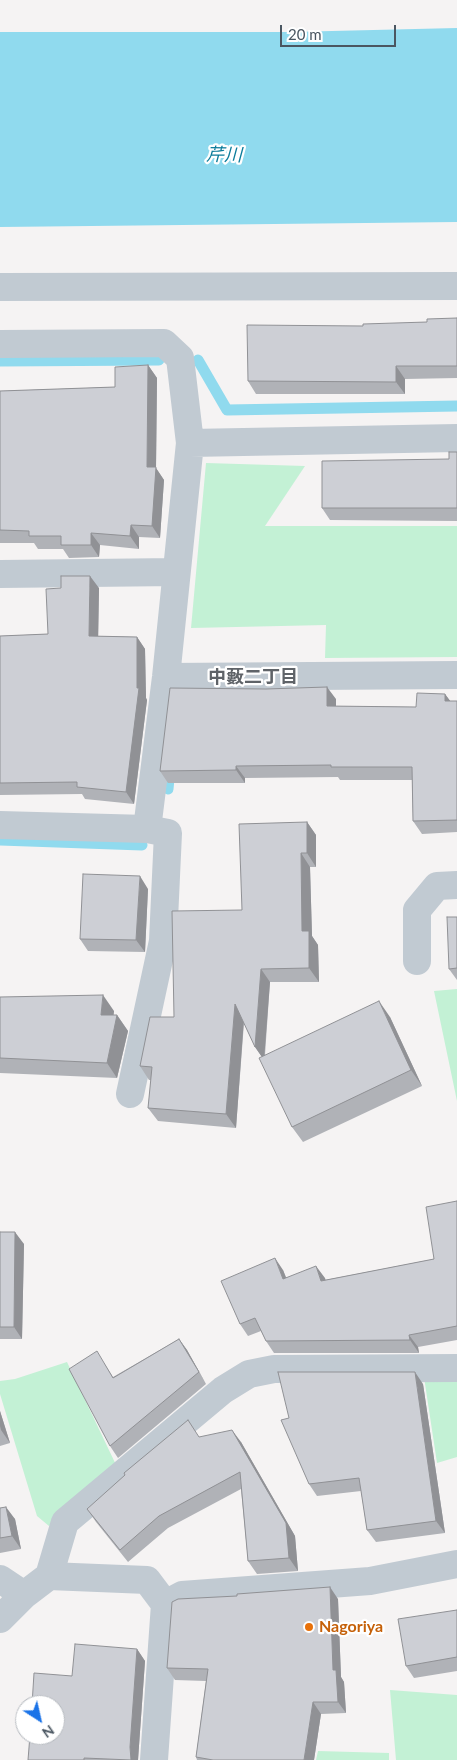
<!DOCTYPE html>
<html>
<head>
<meta charset="utf-8">
<style>
  body { margin:0 }
  #map { position:relative; width:457px; height:1760px; overflow:hidden; background:#f5f3f3; font-family:Lato,sans-serif }
  canvas { display:block }
  .north { position:absolute; left:15px; top:1695px; width:50px; height:50px; box-sizing:border-box; background:#fff; border:1px solid #b7bbc0; border-radius:50%; rotate:145deg; font-size:14px; font-weight:700; line-height:20px; text-align:center; color:#4a5661 }
  .north::after { content:''; display:block; margin:auto; width:18px; height:22px; background:#1a73e8; clip-path:polygon(50% 0,100% 100%,50% 72%,0 100%) }
  .scale { position:absolute; left:280px; top:25px; width:116px; height:22px; box-sizing:border-box; border:2px solid #4a5661; border-top:0; padding-left:6px; font-size:15px; line-height:18px; white-space:nowrap; color:#4a5661; -webkit-text-stroke:4px #fff; paint-order:stroke }
</style>
</head>
<body>
<div id="map">
<canvas width="457" height="1760"></canvas>
<div class="north">N</div>
<div class="scale">20 m</div>
</div>
<script>
const ctx = document.querySelector('canvas').getContext('2d');
ctx.lineJoin = 'round';
function paint(path, color) { ctx.fillStyle = color; ctx.fill(path, 'evenodd'); }
const shape = rows => new Path2D(rows.map(r => 'M' + r).join(''));
function stroke(path, color, width, dash) { ctx.strokeStyle = color; ctx.lineWidth = width; ctx.lineCap = dash ? 'butt' : 'round'; ctx.setLineDash(dash || []); ctx.stroke(path); }
function label(font, color, halo, rows, align = 'center') {
  ctx.font = font + ' Lato,"Noto Sans JP",sans-serif'; ctx.lineWidth = 4.5; ctx.setLineDash([]); ctx.textBaseline = 'middle'; ctx.strokeStyle = halo; ctx.fillStyle = color; for (const [text, x, y, turn = 0] of rows) {
    ctx.save(); ctx.translate(x, y); ctx.rotate((+turn || 0) * Math.PI / 180); ctx.textAlign = isNaN(turn) ? turn : align; if (halo) ctx.strokeText(text, 0, 0); ctx.fillText(text, 0, 0); ctx.restore();
  }
}
paint(shape([
  [206,463,305,466,265,526,457,526,457,657,325,658,326,625,191,628],
  [457,989,457,1101,434,991],
  [67,1362,118,1469,49,1526,37,1516,0,1394,0,1381,15,1379],
  [457,1376,457,1457,437,1463,424,1377],
  [390,1690,457,1695,457,1760,396,1760],
  [318,1751,389,1753,389,1760,316,1760]
]), '#c3f1d5');
paint(shape([
  [457,28,457,222,0,227,0,32,290,32]
]), '#90daee');
stroke(shape([
  [198,360,227,410,457,406],
  [0,361,159,360],
  [168,789,170,768],
  [0,840,142,845]
]), '#90daee', 11);
stroke(shape([
  [0,287,457,286],
  [0,344,164,343,180,358,190,443,166,677,147,829,0,825],
  [190,443,457,438],
  [0,574,176,572],
  [166,677,457,675],
  [417,961,417,910,437,886,457,885],
  [130,1094,163,941,168,833,147,829],
  [49,1576,65,1522,223,1390,249,1374,274,1369,457,1368],
  [0,1579,24,1595],
  [165,1604,182,1595,370,1581,457,1564],
  [0,1619,24,1595,49,1576,147,1580,165,1604,154,1760]
]), '#c1cad2', 28);
paint(shape([
  [457,318,457,378,405,379,405,394,256,394,248,381,363,326,427,322],
  [148,365,157,378,156,468,164,480,160,538,139,537,139,549,100,545,99,557,69,558,63,549,38,549,34,543,0,543,0,391,115,387],
  [457,452,457,521,330,520,322,508,449,459],
  [99,588,98,636,137,637,145,649,146,698,147,700,134,804,85,799,82,794,0,795,0,636,48,634],
  [445,694,450,701,457,701,457,832,422,834,413,821,412,780,340,780,338,777,245,778,245,783,168,783,160,771,336,699,336,706,416,707],
  [307,822,316,835,316,867,310,867,312,936,318,945,319,982,270,982,265,1055,390,1017,422,1086,303,1142,292,1127,262,1057,255,1047,244,1023,236,1128,158,1121,148,1108,151,1080,149,1080,140,1066,174,1017],
  [148,889,145,952,88,951,80,939],
  [457,917,457,980,449,969],
  [0,997,114,1011,113,1015,117,1015,128,1031,117,1078,0,1073],
  [457,1201,457,1340,418,1347,419,1353,274,1353,266,1341,261,1331,248,1336,240,1324,283,1270,286,1277,325,1278,325,1280,434,1259],
  [0,1232,24,1244,22,1339,0,1339],
  [179,1339,187,1350,206,1384,118,1458,110,1446,104,1363,113,1377],
  [423,1384,445,1533,376,1542,367,1530,361,1491,317,1496,309,1484],
  [0,1411,10,1443,0,1446],
  [200,1437,241,1442,295,1536,298,1571,257,1574,248,1561,241,1489,168,1528,128,1562,96,1522,87,1509],
  [0,1508,15,1519,21,1549,0,1553],
  [338,1599,341,1677,344,1682,346,1713,321,1714,314,1760,197,1760,196,1757,206,1681,175,1680,167,1668],
  [457,1610,457,1671,414,1678,406,1666],
  [137,1649,145,1661,138,1760,28,1760]
]), '#b0b2b7');
paint(shape([
  [148,365,157,378,156,468,164,480,160,538,152,526,147,467],
  [396,366,405,379,405,394,396,382],
  [131,525,139,537,139,549,130,536],
  [91,533,100,545,99,557,91,545],
  [90,576,99,588,98,649,89,636],
  [137,637,145,649,146,698,147,700,134,804,126,792,137,688],
  [327,687,336,699,336,719,327,706],
  [445,694,454,706,445,701],
  [236,766,245,778,245,783,236,770],
  [307,822,316,835,316,867,307,853],
  [301,853,310,867,312,936,318,945,319,982,309,968,302,931],
  [140,876,148,889,145,952,136,940],
  [261,969,270,982,264,1060,255,1047],
  [103,995,114,1011,112,1031,101,1015],
  [379,1001,390,1017,422,1086,411,1070],
  [235,1004,244,1018,236,1128,226,1114],
  [117,1015,128,1031,117,1078,107,1063],
  [15,1232,24,1244,22,1339,14,1327],
  [275,1258,283,1270,291,1291,283,1279],
  [316,1266,325,1278,330,1293,321,1281],
  [409,1335,418,1347,419,1353,410,1340],
  [179,1339,187,1350,206,1384,199,1372],
  [415,1372,423,1384,445,1533,436,1521],
  [0,1411,10,1443,1,1430,0,1426],
  [232,1430,241,1442,295,1536,298,1571,289,1558],
  [6,1507,15,1519,21,1549,12,1536],
  [330,1587,338,1599,341,1677,344,1682,346,1713,338,1702,333,1670],
  [137,1649,145,1661,138,1760,131,1760,130,1747],
  [313,1702,321,1714,314,1760,304,1760]
]), '#909195');
const building = shape([
  [457,318,457,366,396,366,396,382,248,381,247,325,363,326,363,324,427,322,427,319,457,318],
  [148,365,147,467,156,467,152,526,131,525,130,536,91,533,91,545,61,545,61,536,29,536,29,531,0,530,0,391,115,387,115,367,148,365],
  [449,452,457,452,457,508,322,508,322,461,449,459,449,452],
  [61,576,90,576,89,636,137,637,137,688,139,688,126,792,77,787,77,782,0,783,0,636,48,634,46,589,61,588,61,576],
  [327,687,327,706,416,707,417,693,445,694,445,701,457,701,457,820,413,821,412,767,331,767,331,765,236,766,236,770,160,771,170,688,266,689,327,687],
  [307,822,307,853,301,853,302,931,309,931,309,968,261,969,255,1047,235,1004,226,1114,148,1108,152,1067,140,1066,150,1017,174,1017,172,911,242,910,239,824,307,822],
  [83,874,140,876,136,940,80,939,83,874],
  [447,917,457,917,457,968,449,969,447,917],
  [103,995,101,1015,117,1015,107,1063,0,1058,0,997,103,995],
  [379,1001,411,1070,292,1127,259,1058,379,1001],
  [457,1201,457,1326,409,1335,410,1340,266,1341,255,1318,240,1324,221,1281,275,1258,283,1279,316,1266,321,1281,434,1259,426,1207,457,1201],
  [0,1232,15,1232,14,1327,0,1327,0,1232],
  [179,1339,199,1372,110,1446,69,1369,97,1351,113,1378,179,1339],
  [278,1372,415,1372,436,1521,367,1530,359,1478,309,1484,281,1420,289,1418,278,1372],
  [188,1420,199,1437,232,1430,286,1523,289,1558,248,1561,240,1472,159,1516,120,1550,87,1509,125,1475,124,1473,188,1420],
  [6,1507,12,1536,0,1538,0,1508,6,1507],
  [330,1587,333,1670,336,1670,338,1702,313,1702,304,1760,213,1760,196,1757,208,1669,167,1668,172,1602,178,1599,237,1596,237,1594,330,1587],
  [457,1610,457,1657,406,1666,398,1619,457,1610],
  [75,1644,137,1649,130,1747,131,1760,84,1758,84,1760,28,1760,30,1735,55,1735,55,1705,32,1705,34,1673,72,1676,75,1644]
]);
paint(building, '#cdcfd5');
stroke(building, '#909195', 1);
for (const [x, y, r, color] of [
  [309,1627,5,"#e8710a"]
]) { const dot = new Path2D(); dot.arc(x, y, r, 0, 2 * Math.PI); ctx.fillStyle = color; ctx.fill(dot); stroke(dot, '#fff', 2); }
label('bold 16px', '#c56008', '#fff', [
  ["Nagoriya",319,1627]
], 'left');
label('italic 18px', '#0c7c9b', '#fff', [
  ["芹川",224,155,1]
]);
label('bold 18px', '#5f6368', '#fff', [
  ["中藪二丁目",253,677]
]);
</script>
</body>
</html>
